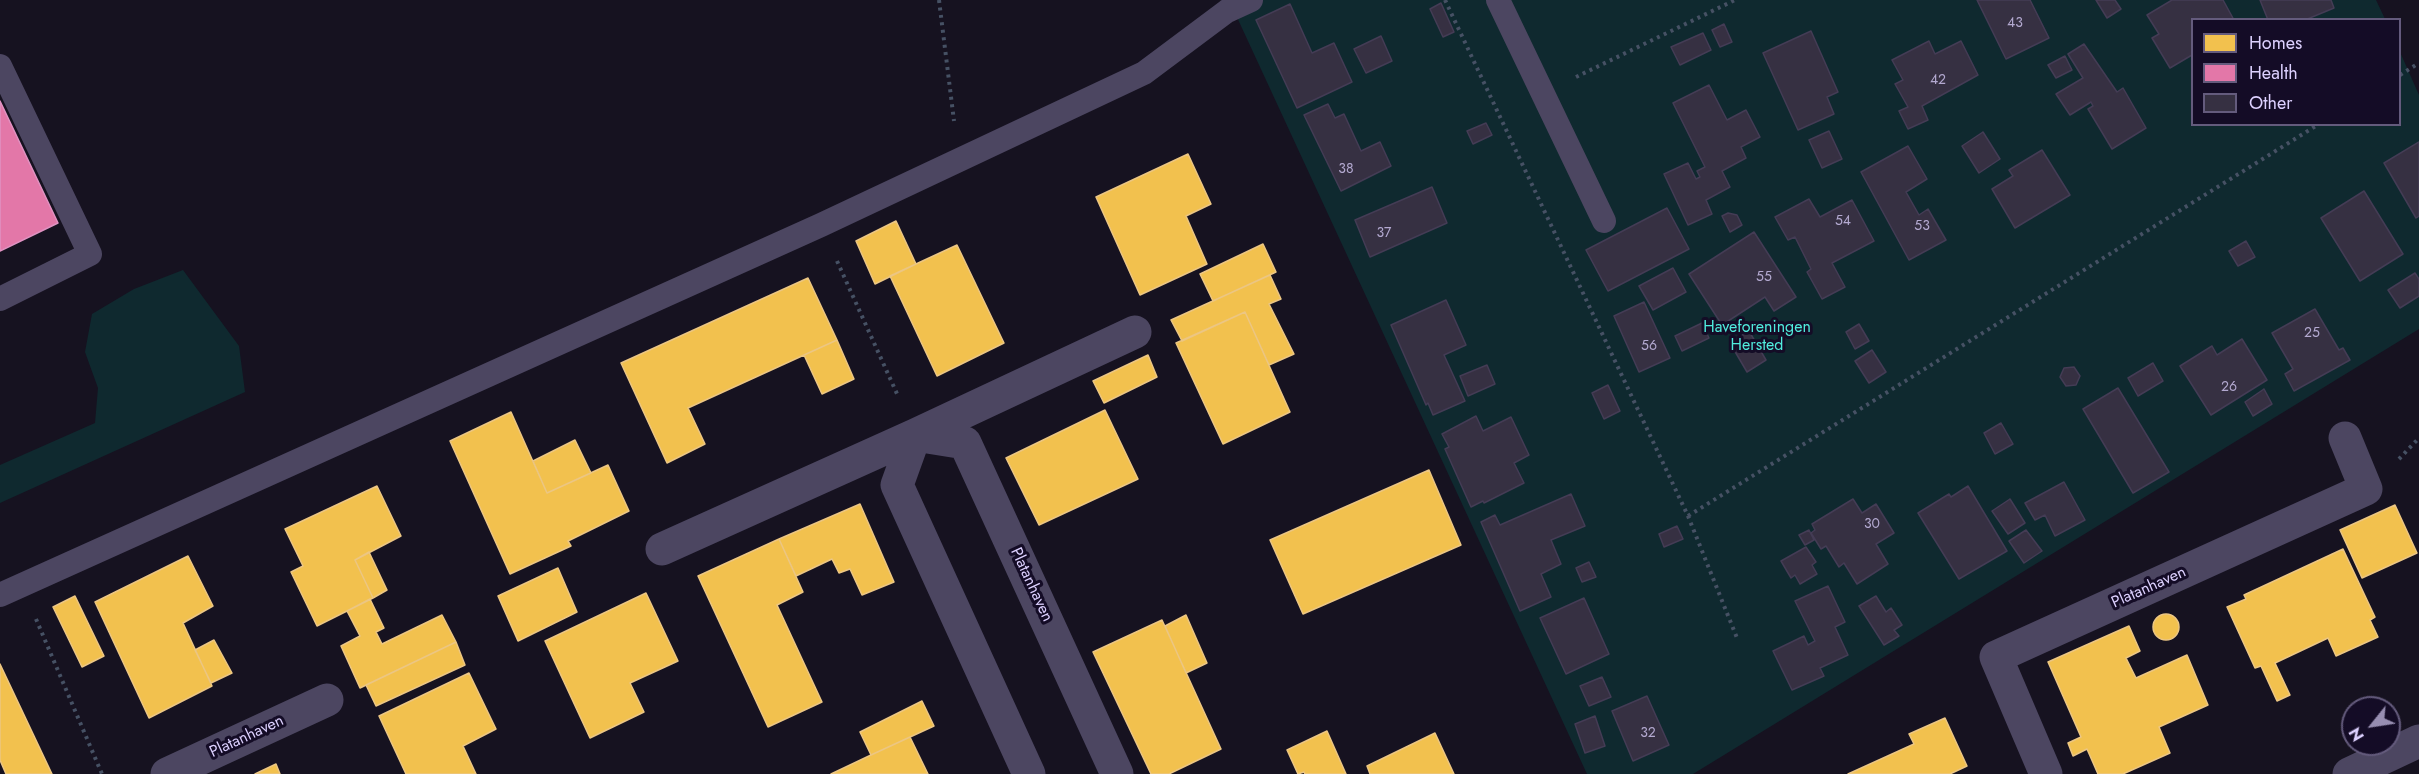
<!DOCTYPE html>
<html>
<head>
<meta charset="utf-8">
<style>
  body { margin:0 }
  #map { position:relative; width:2419px; height:774px; overflow:hidden; background:#161220; font-family:Jost,sans-serif }
  canvas { display:block }
  .legend { position:absolute; left:2191px; top:18px; width:210px; height:108px; box-sizing:border-box; background:#140c26; border:2px solid #645b7d; margin:0; padding:8px 10px; list-style:none; font-size:18px; color:#ddd1ff }
  .legend li { display:flex; align-items:center; gap:12px; height:30px }
  .legend b { width:30px; border:2px solid #645b7d }
  .north { position:absolute; left:2341px; top:696px; width:60px; height:60px; box-sizing:border-box; background:#140c26; border:2px solid #645b7d; border-radius:50%; rotate:240deg; font-size:16px; font-weight:700; line-height:24px; text-align:center; color:#ddd1ff }
  .north::after { content:''; display:block; margin:auto; width:21px; height:27px; background:#978eb1; clip-path:polygon(50% 0,100% 100%,50% 72%,0 100%) }
</style>
</head>
<body>
<div id="map">
<canvas width="2419" height="774"></canvas>
<ul class="legend">
<li><b style="height:16px;background:#f2c14e"></b>Homes</li>
<li><b style="height:16px;background:#e377a8"></b>Health</li>
<li><b style="height:16px;background:#363042"></b>Other</li>
</ul>
<div class="north">N</div>
</div>
<script>
const ctx = document.querySelector('canvas').getContext('2d');
ctx.lineJoin = 'round';
function paint(path, color) { ctx.fillStyle = color; ctx.fill(path, 'evenodd'); }
const shape = rows => new Path2D(rows.map(r => 'M' + r).join(''));
function stroke(path, color, width, dash) { ctx.strokeStyle = color; ctx.lineWidth = width; ctx.lineCap = dash ? 'butt' : 'round'; ctx.setLineDash(dash || []); ctx.stroke(path); }
function label(font, color, halo, rows, align = 'center') {
  ctx.font = font + ' Jost,sans-serif'; ctx.lineWidth = 6; ctx.setLineDash([]); ctx.textBaseline = 'middle'; ctx.strokeStyle = halo; ctx.fillStyle = color; for (const [text, x, y, turn = 0] of rows) {
    ctx.save(); ctx.translate(x, y); ctx.rotate((+turn || 0) * Math.PI / 180); ctx.textAlign = isNaN(turn) ? turn : align; if (halo) ctx.strokeText(text, 0, 0); ctx.fillText(text, 0, 0); ctx.restore();
  }
}
paint(shape([
  [1229,0,2376,0,2385,19,2192,20,2192,124,2400,124,2400,52,2419,95,2419,329,1693,774,1587,774],
  [183,270,239,346,245,392,0,503,0,465,95,423,98,388,85,352,92,314,134,289]
]), '#0f292f');
const homes = shape([
  [1188,154,1211,204,1186,216,1207,264,1140,295,1096,197,1188,154],
  [896,221,916,264,875,284,856,241,896,221],
  [1263,244,1276,272,1213,301,1200,274,1263,244],
  [957,245,1004,343,937,376,890,276,957,245],
  [1270,275,1281,299,1269,304,1294,354,1269,365,1245,312,1182,341,1171,320,1270,275],
  [808,278,837,340,688,408,705,444,667,463,621,363,808,278],
  [1245,312,1290,412,1223,444,1176,343,1245,312],
  [837,340,854,379,822,394,804,355,837,340],
  [1148,355,1157,377,1104,403,1093,381,1148,355],
  [1105,410,1138,479,1039,525,1006,458,1105,410],
  [511,412,547,493,608,465,629,511,568,541,571,546,510,574,450,441,511,412],
  [575,440,591,473,547,493,533,461,575,440],
  [1429,470,1461,545,1303,614,1270,540,1429,470],
  [377,486,401,536,355,560,373,598,317,626,291,572,303,566,285,529,377,486],
  [860,504,894,582,862,595,850,569,839,573,832,559,796,576,779,539,860,504],
  [2395,505,2417,553,2362,578,2340,530,2395,505],
  [779,539,803,592,777,605,822,702,768,727,698,576,779,539],
  [2343,549,2375,617,2370,620,2378,637,2336,656,2328,638,2275,663,2290,695,2277,701,2261,666,2255,668,2227,607,2246,599,2244,595,2343,549],
  [369,552,387,590,373,598,355,560,369,552],
  [188,556,213,606,183,623,212,686,149,718,95,602,188,556],
  [558,568,577,612,518,641,498,596,558,568],
  [646,593,678,661,630,683,644,712,590,738,545,641,646,593],
  [75,596,104,656,82,667,53,607,75,596],
  [370,599,384,628,376,632,382,644,442,615,456,642,360,688,341,646,360,636,347,611,370,599],
  '2153 627a13 13 0 1 1 26 0a13 13 0 1 1-26 0Z',
  [1186,615,1207,663,1186,673,1165,626,1186,615],
  [1162,620,1221,749,1169,774,1151,774,1093,652,1162,620],
  [2129,626,2140,651,2126,658,2136,678,2187,655,2208,705,2159,727,2170,753,2123,774,2098,774,2087,749,2073,756,2068,743,2081,737,2048,662,2129,626],
  [214,640,232,673,211,683,195,650,214,640],
  [456,642,465,665,376,706,366,685,456,642],
  [0,664,52,774,6,774,0,760,0,664],
  [469,673,496,729,463,746,476,774,406,774,379,716,469,673],
  [922,701,934,726,871,755,860,732,922,701],
  [1945,718,1967,766,1950,774,1848,774,1914,744,1909,734,1945,718],
  [1327,731,1346,774,1305,774,1304,772,1298,774,1287,750,1327,731],
  [1435,733,1454,774,1370,774,1367,766,1435,733],
  [910,737,928,774,831,774,871,755,910,737],
  [276,764,280,774,255,774,276,764]
]);
paint(homes, '#f2c14e');
stroke(homes, '#ecc683', 1.5);
const health = shape([
  [0,101,58,223,0,251,0,101]
]);
paint(health, '#e377a8');
stroke(health, '#e192c2', 1.5);
const building = shape([
  [1977,0,2030,0,2049,38,2006,59,1977,0],
  [2096,0,2115,0,2121,9,2107,18,2096,0],
  [2172,0,2223,0,2234,20,2192,20,2192,55,2170,68,2152,38,2159,34,2147,15,2172,0],
  [2260,0,2331,0,2334,8,2305,20,2268,20,2260,0],
  [1441,3,1454,32,1443,37,1430,9,1441,3],
  [1290,4,1312,53,1334,43,1352,82,1297,108,1256,20,1290,4],
  [1724,24,1732,42,1720,47,1712,30,1724,24],
  [1811,31,1838,92,1827,97,1834,114,1798,130,1763,53,1811,31],
  [1703,33,1711,50,1680,65,1671,47,1703,33],
  [1381,36,1392,61,1366,73,1354,49,1381,36],
  [1929,41,1935,54,1961,41,1978,75,1922,106,1928,120,1908,129,1899,111,1908,107,1895,84,1903,80,1892,60,1929,41],
  [2084,44,2117,92,2123,88,2146,128,2112,149,2088,109,2093,106,2091,102,2070,115,2056,94,2083,78,2068,54,2084,44],
  [2065,56,2072,70,2056,78,2048,65,2065,56],
  [1709,85,1727,120,1746,110,1760,137,1741,147,1746,158,1722,171,1730,187,1706,200,1712,214,1688,225,1664,174,1688,163,1696,179,1700,177,1697,171,1705,167,1673,103,1709,85],
  [1328,104,1335,118,1344,114,1361,151,1380,142,1391,166,1341,191,1304,115,1328,104],
  [1486,123,1492,135,1473,144,1467,131,1486,123],
  [1829,131,1842,159,1822,168,1809,140,1829,131],
  [1983,132,2000,159,1979,173,1962,146,1983,132],
  [2419,142,2419,216,2416,218,2384,163,2419,142],
  [1908,146,1927,179,1906,192,1919,215,1928,209,1946,240,1909,260,1861,172,1908,146],
  [2042,150,2070,195,2015,228,1992,189,2013,176,2009,170,2042,150],
  [1432,187,1447,223,1370,257,1355,220,1432,187],
  [2364,191,2403,254,2360,281,2321,218,2364,191],
  [1809,199,1820,217,1852,200,1874,241,1832,263,1845,287,1822,299,1807,272,1811,269,1795,237,1788,240,1775,217,1809,199],
  [1667,208,1689,249,1608,291,1586,250,1667,208],
  [1728,213,1737,215,1742,225,1730,232,1722,216,1728,213],
  [1754,232,1796,297,1774,311,1765,297,1722,325,1689,274,1754,232],
  [2246,241,2255,257,2238,266,2229,251,2246,241],
  [1673,268,1686,292,1653,310,1639,286,1673,268],
  [2415,273,2419,279,2419,296,2400,308,2388,290,2415,273],
  [1446,300,1466,345,1444,355,1465,401,1433,415,1428,403,1426,405,1391,325,1446,300],
  [1644,302,1670,358,1639,372,1614,316,1644,302],
  [2315,309,2339,350,2343,348,2350,360,2294,391,2285,374,2293,369,2272,333,2315,309],
  [1702,323,1709,338,1682,351,1675,336,1702,323],
  [1859,324,1869,341,1855,349,1846,332,1859,324],
  [1749,331,1766,360,1747,372,1730,343,1749,331],
  [2242,339,2267,380,2211,415,2180,366,2212,346,2217,355,2242,339],
  [1872,350,1886,372,1869,383,1855,361,1872,350],
  [2153,363,2163,381,2138,396,2128,378,2153,363],
  [1487,365,1495,384,1468,396,1460,376,1487,365],
  [2074,367,2080,376,2076,385,2066,386,2060,377,2064,368,2074,367],
  [1608,385,1620,411,1604,419,1592,393,1608,385],
  [2118,388,2169,472,2133,493,2083,409,2118,388],
  [2264,389,2272,404,2253,416,2245,402,2264,389],
  [1476,416,1483,431,1511,417,1529,455,1514,463,1524,483,1484,503,1483,501,1471,507,1445,449,1449,447,1442,434,1476,416],
  [2001,423,2013,444,1995,454,1984,433,2001,423],
  [2064,482,2085,520,2055,536,2045,515,2035,520,2025,503,2064,482],
  [1968,486,2007,551,1959,579,1918,513,1949,494,1951,497,1968,486],
  [1571,494,1585,526,1551,540,1561,564,1541,574,1551,597,1520,611,1481,522,1495,515,1500,525,1571,494],
  [1853,499,1862,513,1876,504,1894,533,1876,544,1888,564,1857,584,1844,563,1839,567,1826,546,1821,549,1811,533,1815,530,1812,524,1853,499],
  [2010,499,2025,523,2008,534,1992,511,2010,499],
  [1677,526,1683,539,1664,547,1659,534,1677,526],
  [1809,530,1814,540,1805,545,1799,535,1809,530],
  [2026,530,2042,551,2024,563,2009,541,2026,530],
  [1806,547,1816,562,1812,565,1817,574,1800,584,1795,575,1791,578,1781,561,1806,547],
  [1589,562,1596,577,1582,582,1576,568,1589,562],
  [1828,586,1845,622,1835,627,1848,655,1820,668,1824,676,1792,690,1773,651,1804,636,1808,645,1815,641,1795,601,1828,586],
  [1876,596,1886,612,1891,608,1902,625,1894,630,1899,636,1884,645,1859,606,1876,596],
  [1584,598,1609,654,1566,674,1540,618,1584,598],
  [1602,677,1611,697,1589,706,1580,686,1602,677],
  [1647,696,1669,745,1633,761,1612,711,1647,696],
  [1595,716,1605,746,1585,753,1575,724,1595,716]
]);
paint(building, '#363042');
stroke(building, '#443c55', 1.5);
stroke(shape([
  [939,0,954,121],
  [1445,0,1688,516,1737,638],
  [2400,75,2419,63],
  [1576,77,1735,0],
  [837,261,898,396],
  [2399,459,2419,438],
  [1688,516,2319,124],
  [36,619,102,774]
]), '#465164', 4, [3, 4.5]);
stroke(shape([
  [1498,0,1604,221],
  [0,66,90,254,0,299],
  [0,595,821,225,1144,73,1227,11,1251,0]
]), '#4c4661', 24);
stroke(shape([
  [662,549,915,435,1135,332],
  [167,774,327,700],
  [1029,774,897,485,915,435,965,443,1117,774],
  [2046,774,1996,657,2366,489,2345,438],
  [2349,774,2419,741]
]), '#4c4661', 33);
label('14px', '#b3a9d0', null, [
  ["43",2015,24],
  ["42",1938,81],
  ["38",1346,170],
  ["54",1843,222],
  ["53",1922,227],
  ["37",1384,234],
  ["55",1764,278],
  ["25",2312,334],
  ["56",1649,347],
  ["26",2229,388],
  ["30",1872,525],
  ["32",1648,734]
]);
label('16px', '#50ecdd', '#140c26', [
  ["Haveforeningen",1757,328],
  ["Hersted",1757,346]
]);
label('16px', '#ddd1ff', '#140c26', [
  ["Platanhaven",1031,585,65],
  ["Platanhaven",2149,588,-24],
  ["Platanhaven",247,737,-25]
]);
</script>
</body>
</html>
